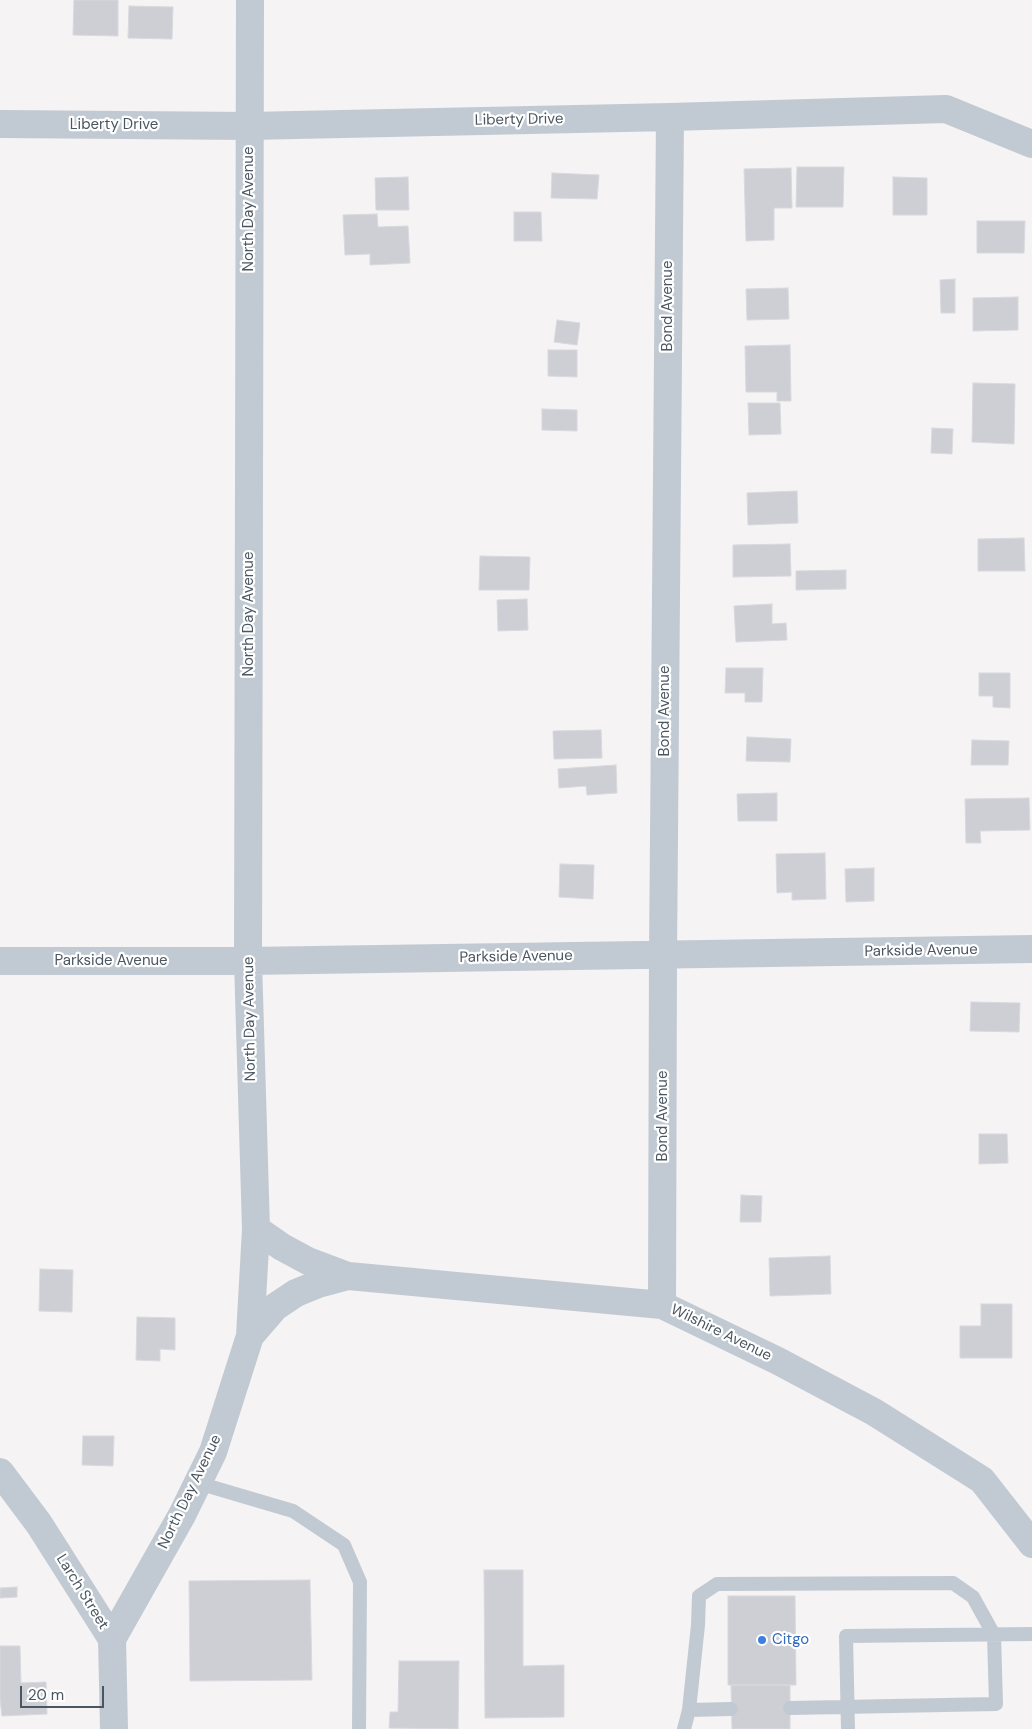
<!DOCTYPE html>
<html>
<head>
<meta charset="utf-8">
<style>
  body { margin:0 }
  #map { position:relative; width:1032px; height:1729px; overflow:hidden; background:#f5f3f3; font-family:"DM Sans",sans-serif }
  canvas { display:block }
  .scale { position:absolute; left:20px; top:1686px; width:84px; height:22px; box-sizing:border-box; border:2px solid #4a5661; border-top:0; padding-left:6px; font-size:15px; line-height:18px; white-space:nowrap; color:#4a5661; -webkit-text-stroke:4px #fff; paint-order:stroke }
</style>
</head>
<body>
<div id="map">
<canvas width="1032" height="1729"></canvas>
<div class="scale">20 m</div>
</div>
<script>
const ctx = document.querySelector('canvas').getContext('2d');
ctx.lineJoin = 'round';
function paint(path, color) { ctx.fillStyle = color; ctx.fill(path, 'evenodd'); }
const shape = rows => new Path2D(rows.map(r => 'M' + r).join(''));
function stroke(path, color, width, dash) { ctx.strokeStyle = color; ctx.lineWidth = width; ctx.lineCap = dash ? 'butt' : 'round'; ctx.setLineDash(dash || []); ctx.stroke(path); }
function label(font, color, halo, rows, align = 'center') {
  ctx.font = font + ' "DM Sans",sans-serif'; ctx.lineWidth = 4.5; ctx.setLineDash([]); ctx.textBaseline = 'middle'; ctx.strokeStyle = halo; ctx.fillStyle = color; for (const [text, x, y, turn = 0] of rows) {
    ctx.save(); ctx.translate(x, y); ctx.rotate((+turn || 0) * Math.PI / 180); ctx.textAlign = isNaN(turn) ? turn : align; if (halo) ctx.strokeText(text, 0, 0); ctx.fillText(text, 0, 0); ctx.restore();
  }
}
const building = shape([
  [74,0,118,0,118,36,73,35,74,0],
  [129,6,173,7,172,39,128,38,129,6],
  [797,167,844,167,843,207,796,207,797,167],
  [791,168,792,208,774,208,774,240,746,241,744,169,791,168],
  [552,173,599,175,597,199,551,198,552,173],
  [408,177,409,210,376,210,375,178,408,177],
  [893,177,927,178,927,215,893,215,893,177],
  [514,212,541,212,542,241,514,241,514,212],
  [377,214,378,227,408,226,410,263,370,265,370,254,345,255,343,215,377,214],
  [977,221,1025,221,1024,253,977,253,977,221],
  [955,279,955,313,941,313,940,280,955,279],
  [788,288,789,319,747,320,746,289,788,288],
  [1018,297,1018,330,973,331,973,298,1018,297],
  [557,320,580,323,577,345,554,342,557,320],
  [790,345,791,401,777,401,777,392,746,392,745,346,790,345],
  [548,350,577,350,577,377,548,376,548,350],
  [973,383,1015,384,1014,444,972,442,973,383],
  [748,403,780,403,781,434,749,435,748,403],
  [542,409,577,410,577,431,542,430,542,409],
  [932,428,953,429,952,454,931,453,932,428],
  [797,491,798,523,748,525,747,493,797,491],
  [1024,538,1025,571,978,571,978,539,1024,538],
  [790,544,791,576,733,577,733,545,790,544],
  [480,556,530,557,529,590,479,590,480,556],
  [846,570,846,589,796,590,796,571,846,570],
  [527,599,528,630,498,631,497,600,527,599],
  [772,604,772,624,786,623,787,640,736,642,734,606,772,604],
  [726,668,763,668,762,702,745,702,745,693,725,693,726,668],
  [979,673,1010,673,1010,708,993,707,993,696,979,696,979,673],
  [601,730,602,758,554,759,553,731,601,730],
  [747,737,791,739,790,762,746,761,747,737],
  [972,740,1009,741,1008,765,971,765,972,740],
  [616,765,617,793,587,795,586,786,559,788,558,769,616,765],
  [777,793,777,821,738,821,737,794,777,793],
  [1029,798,1030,830,980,831,981,843,966,843,965,799,1029,798],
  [825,853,826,899,792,900,792,892,777,893,776,854,825,853],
  [560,864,594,865,593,899,559,897,560,864],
  [874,868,874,901,846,902,845,869,874,868],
  [971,1002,1020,1003,1019,1032,970,1031,971,1002],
  [979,1134,1007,1134,1008,1163,979,1164,979,1134],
  [741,1195,762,1196,761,1222,740,1222,741,1195],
  [830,1256,831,1294,770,1296,769,1258,830,1256],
  [40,1269,73,1270,72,1312,39,1311,40,1269],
  [981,1304,1012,1304,1012,1358,960,1358,960,1326,981,1326,981,1304],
  [137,1317,175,1318,175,1350,160,1349,160,1361,136,1360,137,1317],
  [83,1436,114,1436,113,1466,82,1465,83,1436],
  [484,1570,523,1570,523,1666,564,1665,564,1717,485,1718,484,1570],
  [310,1580,312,1680,190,1681,189,1581,310,1580],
  [17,1587,17,1597,0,1598,0,1588,17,1587],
  [728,1596,795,1596,796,1685,728,1685,728,1596],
  [0,1646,20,1646,21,1683,46,1682,47,1714,2,1716,0,1699,0,1646],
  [399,1661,459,1661,458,1729,389,1728,390,1712,398,1712,399,1661],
  [731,1685,790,1685,790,1729,732,1729,731,1685]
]);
paint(building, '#cdcfd5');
stroke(building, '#d7d9de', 1);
stroke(shape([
  [198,1483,293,1511,344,1545,360,1582,359,1729],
  [689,1710,731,1709],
  [684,1729,689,1710,698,1625,699,1596,717,1584,953,1583,973,1597,994,1635,996,1704,790,1708],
  [848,1729,846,1636,1032,1634]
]), '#c1cad2', 14);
stroke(shape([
  [0,124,249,126,670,117,946,109,1032,144],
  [0,961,248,961,1032,949],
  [348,1276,662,1305,778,1361,874,1412,982,1480,1032,1544],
  [662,1305,663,955,670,117],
  [250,1336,256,1229],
  [0,1472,39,1524,112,1639,114,1729],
  [112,1639,182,1515,213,1452,250,1336,275,1307,296,1293,318,1284,348,1276,308,1261,282,1247,256,1229,248,961,250,0]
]), '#c1cad2', 28);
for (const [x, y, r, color] of [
  [762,1640,5,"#3f7fe0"]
]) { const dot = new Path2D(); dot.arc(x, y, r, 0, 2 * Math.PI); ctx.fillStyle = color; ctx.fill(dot); stroke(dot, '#fff', 2); }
label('15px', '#4a5661', '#fff', [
  ["Liberty Drive",519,120,-1],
  ["Liberty Drive",114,125],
  ["North Day Avenue",249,209,-90],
  ["Bond Avenue",668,306,-90],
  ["North Day Avenue",249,614,-90],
  ["Bond Avenue",665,711,-90],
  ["Parkside Avenue",921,951,-1],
  ["Parkside Avenue",516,957,-1],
  ["Parkside Avenue",111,961],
  ["North Day Avenue",250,1019,-91],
  ["Bond Avenue",663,1116,-90],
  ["Wilshire Avenue",721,1333,26],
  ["North Day Avenue",190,1492,-64],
  ["Larch Street",82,1592,58]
]);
label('15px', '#366cbe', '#fff', [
  ["Citgo",772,1640]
], 'left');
</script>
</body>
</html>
